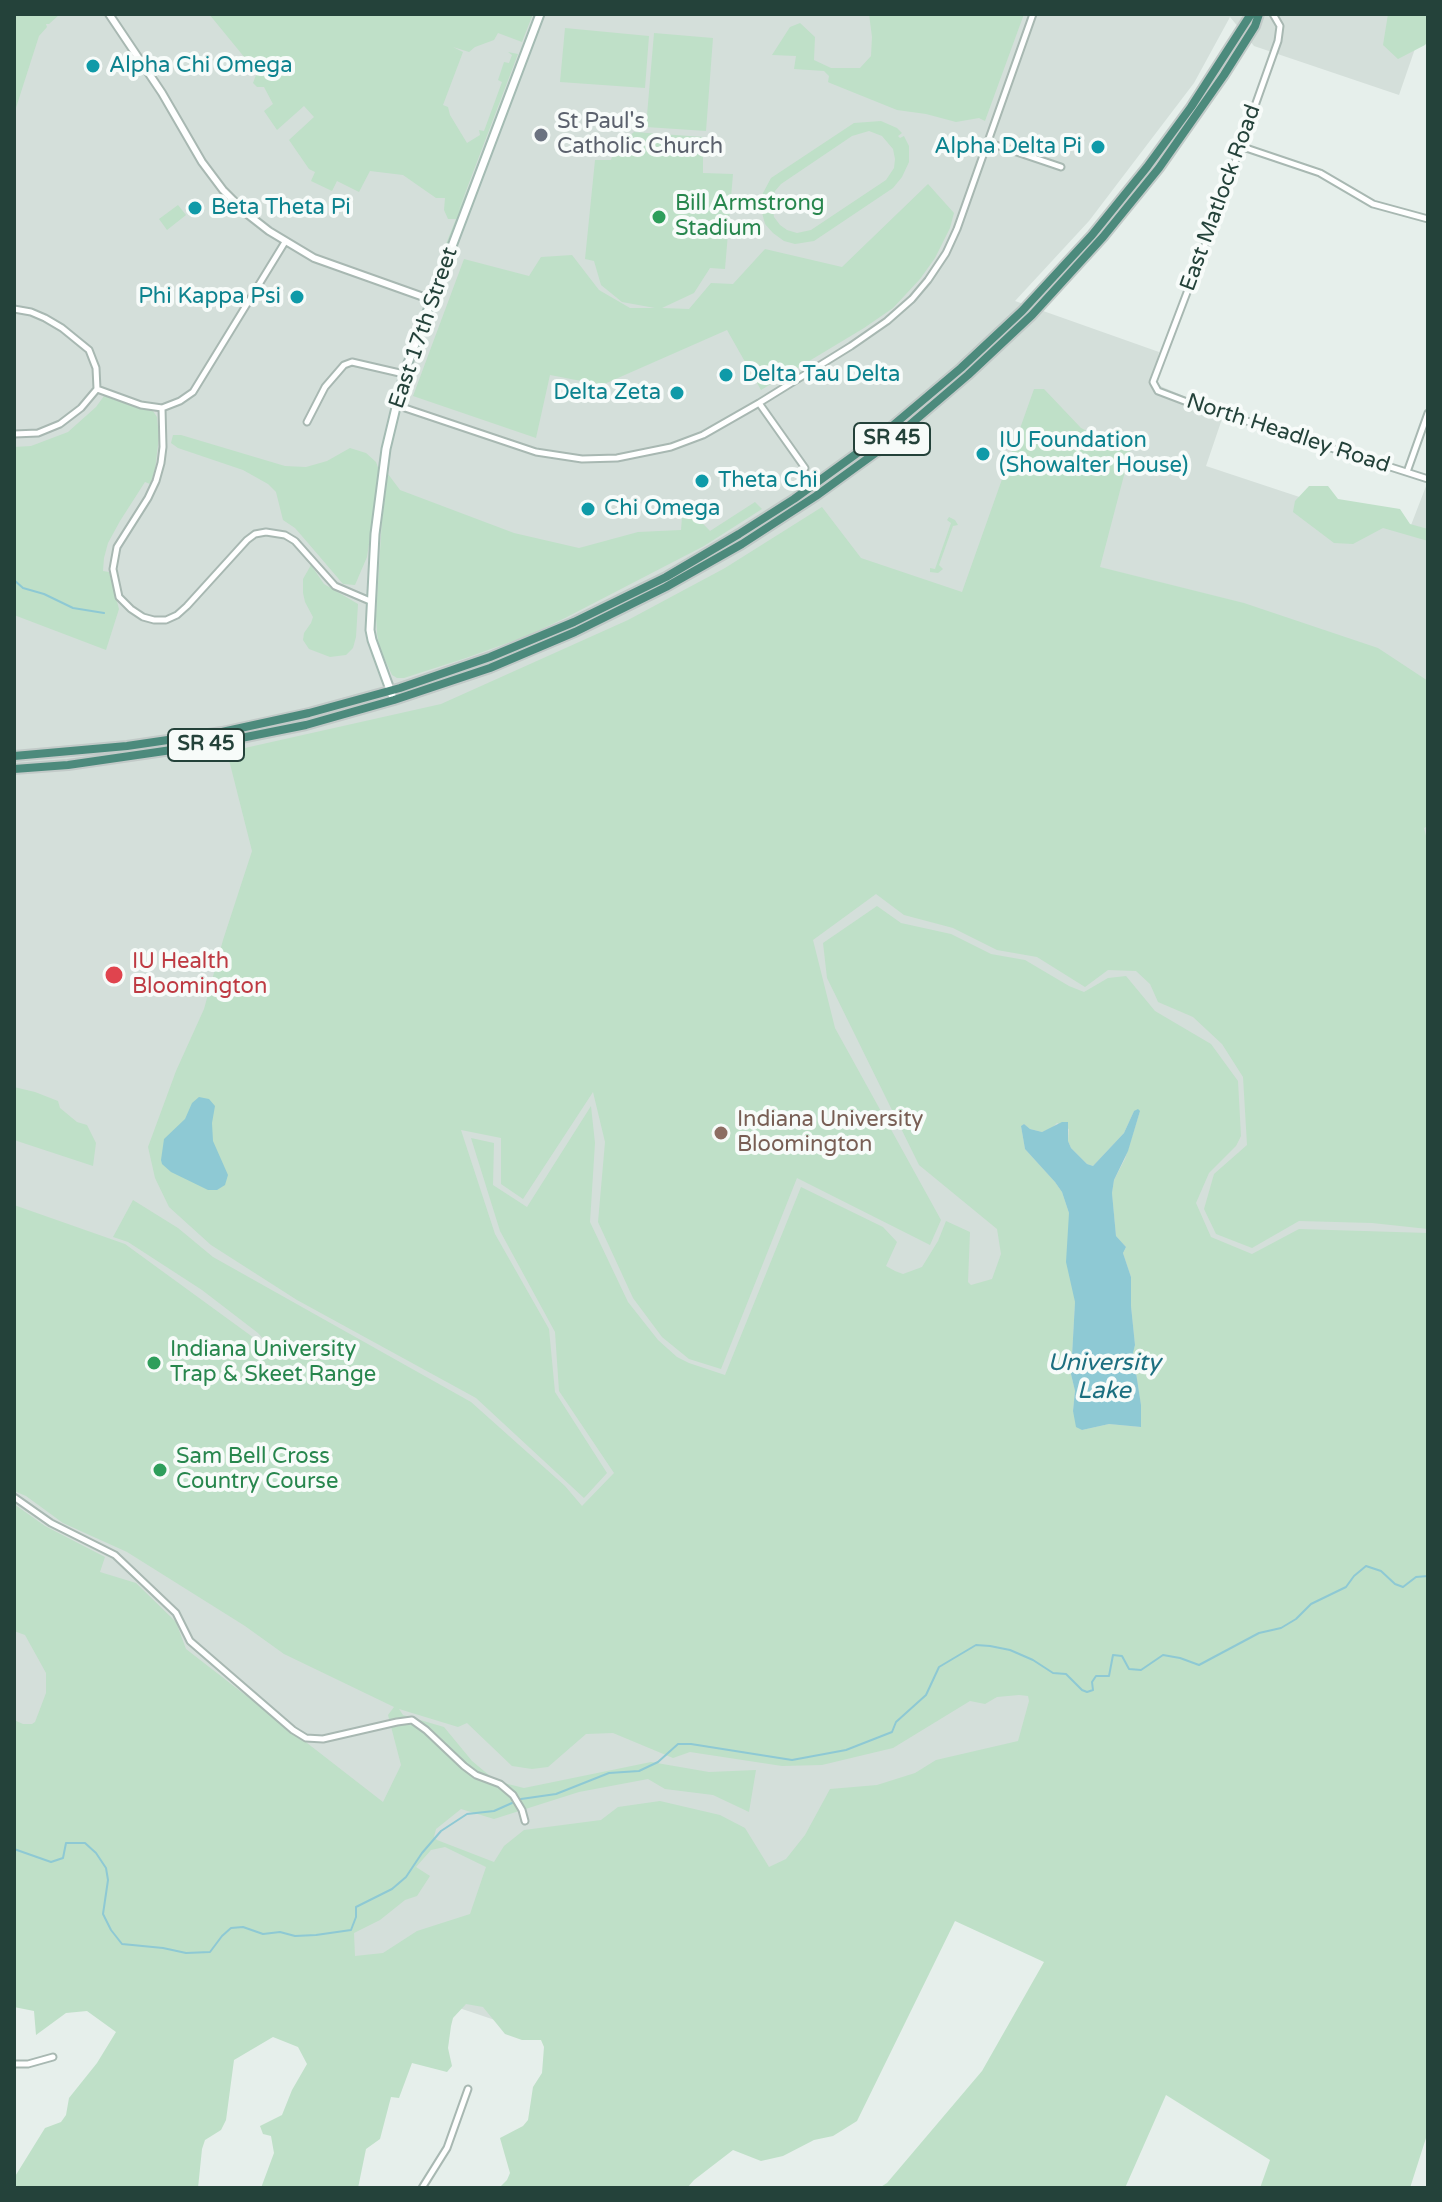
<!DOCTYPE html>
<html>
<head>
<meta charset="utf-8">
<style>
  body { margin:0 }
  #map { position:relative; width:1442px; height:2202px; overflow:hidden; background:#e6efeb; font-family:"Varela Round",sans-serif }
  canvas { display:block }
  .frame { position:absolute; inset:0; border:16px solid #24423a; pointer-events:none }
</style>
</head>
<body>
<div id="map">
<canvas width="1442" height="2202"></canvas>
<div class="frame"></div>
</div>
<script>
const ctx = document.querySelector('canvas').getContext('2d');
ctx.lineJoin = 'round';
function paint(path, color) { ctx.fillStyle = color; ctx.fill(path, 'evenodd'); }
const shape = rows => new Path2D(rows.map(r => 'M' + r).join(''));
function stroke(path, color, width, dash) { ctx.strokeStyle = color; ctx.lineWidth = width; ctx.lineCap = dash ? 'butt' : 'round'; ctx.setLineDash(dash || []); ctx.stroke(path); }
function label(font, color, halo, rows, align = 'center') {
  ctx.font = font + ' "Varela Round",sans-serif'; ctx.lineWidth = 8; ctx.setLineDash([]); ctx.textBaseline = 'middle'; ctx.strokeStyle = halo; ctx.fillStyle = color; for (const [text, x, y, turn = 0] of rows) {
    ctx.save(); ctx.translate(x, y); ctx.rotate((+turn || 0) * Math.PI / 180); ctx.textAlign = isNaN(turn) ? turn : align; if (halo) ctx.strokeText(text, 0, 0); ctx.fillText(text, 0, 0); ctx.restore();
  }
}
paint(shape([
  [14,14,1427,14,1399,95,1254,46,1230,17,1194,83,1089,221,1015,301,1159,352,1153,383,1224,413,1206,466,1408,533,1428,481,1428,1734,948,1800,834,2134,242,1935,14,1899]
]), '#d4dfda');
paint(shape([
  [14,14,60,14,49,24,46,24,47,27,39,36,14,114],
  [209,14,533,14,522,42,498,33,494,40,475,47,469,52,453,47,463,52,443,105,448,107,450,115,467,143,480,135,479,130,484,131,502,82,498,80,504,62,509,63,512,55,508,52,518,54,458,212,480,160,519,56,519,59,478,167,440,262,438,264,456,219,448,219,444,210,445,198,436,198,403,175,370,171,359,192,337,181,332,191,311,181,315,172,309,169,289,140,314,117,304,106,277,130,264,111,273,104,264,87,257,87,253,83,259,67,245,58],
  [869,14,1024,14,985,121,979,118,956,122,926,114,897,110,830,83,828,82,829,76,824,71,794,69,796,56,772,55,790,27,800,23,815,37,814,60,831,68,860,68,871,56,872,37],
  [1388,14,1428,14,1428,41,1425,45,1398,59,1383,45],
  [565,28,649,36,645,88,560,82],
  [654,33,713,38,706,131,646,127],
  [881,121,897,128,902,133,898,136,900,138,904,136,909,146,909,162,902,177,893,188,814,241,795,244,784,241,773,233,765,224,760,205,763,193,771,178,854,123],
  [869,131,882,136,893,149,895,159,894,168,886,180,811,230,797,233,787,230,780,225,774,217,772,204,775,191,781,184,852,136],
  [634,132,703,137,703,173,733,174,725,269,710,268,694,293,662,308,689,309,711,283,733,284,765,249,842,267,928,184,954,213,950,228,935,258,920,279,893,308,864,328,761,390,727,330,602,385,550,375,536,438,413,396,464,259,529,276,541,257,572,255,599,290,630,308,655,308,622,302,601,285,594,261,585,259,595,160,611,160,614,150],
  [178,205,186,215,167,230,159,219],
  [1034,389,1044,389,1081,428,1099,437,1120,429,1133,441,1100,567,1244,603,1378,648,1428,681,1428,826,1424,828,1428,844,1428,1229,1372,1223,1299,1221,1252,1248,1216,1234,1204,1209,1214,1174,1247,1145,1243,1077,1222,1044,1193,1017,1158,1002,1150,984,1136,971,1108,970,1085,987,1037,957,997,950,953,928,904,915,876,894,813,940,835,1028,941,1220,930,1245,797,1178,721,1369,689,1359,662,1337,633,1298,598,1222,605,1142,593,1092,523,1199,501,1184,501,1138,461,1130,495,1234,549,1329,555,1392,607,1473,584,1498,476,1398,297,1300,211,1245,169,1207,155,1178,148,1147,176,1071,204,1009,223,940,252,851,227,752,441,704,628,620,725,568,822,507,861,558,962,592],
  [104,396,138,408,153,411,157,417,159,437,155,470,150,484,145,482,120,521,108,543,104,558,103,571,109,572,119,609,106,650,14,615,14,447,31,446,68,432,96,407],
  [173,435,181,435,285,466,306,467,327,461,350,448,366,453,376,462,380,473,367,557,355,585,343,584,308,543,295,528,283,520,276,492,268,484,243,470,178,448,171,443],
  [388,474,400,490,514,533,579,548,638,532,681,530,683,503,710,531,755,502,762,509,704,546,565,618,527,636,466,658,404,678,397,678,392,675,380,649,377,634,376,616,382,519],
  [1309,486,1328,486,1338,499,1400,509,1410,524,1428,529,1428,541,1383,528,1353,544,1334,543,1293,512,1295,501],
  [949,517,955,520,958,525,953,526,939,565,943,569,938,573,930,572,930,568,935,569,951,523,947,520],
  [311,565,324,584,358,604,356,637,353,648,346,655,330,657,309,649,303,640,304,633,311,623,313,617,305,602,303,593,303,579],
  [877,906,901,923,951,934,991,954,1025,960,1069,986,1084,992,1108,978,1126,976,1155,1011,1211,1044,1238,1081,1241,1136,1236,1146,1209,1173,1196,1203,1211,1237,1252,1254,1299,1229,1428,1233,1428,2138,1426,2138,1410,2188,1260,2188,1270,2160,1166,2095,1125,2188,879,2188,887,2183,982,2071,1044,1962,955,1921,857,2121,833,2136,814,2140,783,2156,761,2161,733,2150,694,2180,687,2188,499,2188,507,2180,510,2173,500,2138,523,2126,528,2120,533,2087,542,2073,544,2047,541,2040,522,2040,505,2034,483,2007,466,2004,453,2018,451,2026,448,2048,452,2066,447,2072,412,2063,399,2098,391,2097,380,2139,366,2149,358,2188,261,2188,274,2153,271,2136,263,2134,260,2126,282,2115,292,2090,307,2064,298,2047,273,2037,234,2060,226,2120,221,2130,205,2140,202,2149,198,2188,14,2188,14,2178,45,2128,61,2122,66,2115,69,2098,97,2063,116,2032,87,2011,66,2013,36,2035,34,2011,14,2007,14,1720,23,1724,32,1724,35,1722,46,1693,46,1673,25,1635,14,1631,14,1504,45,1526,105,1557,100,1572,136,1583,176,1622,186,1649,383,1802,401,1765,388,1715,394,1707,284,1654,245,1626,127,1552,63,1523,26,1496,14,1491,14,1205,125,1244,276,1354,258,1333,202,1290,128,1242,113,1237,133,1200,178,1228,213,1257,471,1402,565,1486,582,1506,614,1473,559,1391,555,1332,500,1231,471,1138,494,1143,493,1185,527,1207,591,1106,595,1143,590,1222,628,1302,658,1340,677,1357,689,1363,725,1375,801,1187,883,1227,897,1242,886,1266,895,1271,903,1274,922,1267,938,1241,946,1221,970,1232,968,1282,971,1285,992,1279,1001,1254,997,1229,919,1165,827,978,823,943],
  [1134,1111,1140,1111,1125,1159,1114,1180,1112,1193,1116,1236,1126,1247,1123,1253,1131,1277,1131,1306,1135,1345,1133,1352,1141,1406,1140,1427,1109,1424,1082,1430,1073,1411,1075,1391,1071,1374,1075,1302,1069,1213,1062,1192,1055,1182,1025,1149,1021,1126,1024,1124,1030,1129,1042,1132,1052,1128,1057,1123,1069,1129,1068,1141,1071,1148,1087,1164,1093,1166,1124,1133],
  [1019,1695,1028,1696,1029,1701,1018,1741,936,1760,915,1773,877,1785,830,1789,805,1835,786,1859,769,1867,745,1828,720,1815,660,1801,618,1807,601,1820,524,1830,504,1846,494,1862,437,1840,434,1837,436,1829,461,1809,494,1819,579,1792,648,1779,665,1789,713,1795,749,1812,756,1770,709,1772,651,1762,524,1788,496,1781,472,1761,444,1727,403,1715,399,1709,458,1727,467,1723,512,1766,532,1769,548,1767,586,1734,613,1733,673,1758,690,1752,782,1766,822,1765,893,1748,970,1701,985,1704,997,1697],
  [445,1847,486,1867,470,1914,417,1931,383,1953,355,1956,354,1933,380,1920,405,1900,417,1896,430,1876,416,1867,431,1850],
  [14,1087,35,1092,58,1101,60,1108,77,1122,87,1125,96,1143,93,1166,14,1140]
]), '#bfe0c8');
paint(shape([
  [199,1097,209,1099,215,1106,212,1123,213,1141,228,1175,225,1185,217,1190,208,1190,171,1172,162,1164,161,1160,164,1139,185,1119,192,1103],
  [1138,1109,1140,1111,1128,1151,1114,1180,1112,1193,1116,1236,1126,1247,1123,1253,1131,1277,1131,1306,1135,1345,1133,1353,1141,1405,1141,1427,1109,1424,1082,1430,1076,1427,1073,1411,1075,1391,1071,1374,1075,1302,1066,1262,1069,1213,1062,1192,1055,1182,1025,1149,1021,1126,1024,1124,1030,1129,1042,1132,1062,1122,1068,1122,1068,1141,1071,1148,1087,1164,1093,1166,1124,1133,1134,1111]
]), '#8ec9d4');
stroke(shape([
  [14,580,23,588,44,594,73,608,104,613],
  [521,1799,556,1794,609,1773,639,1771,658,1762,678,1744,691,1744,792,1760,846,1750,892,1732,896,1722,926,1695,939,1667,976,1645,990,1646,1010,1650,1033,1660,1053,1673,1066,1674,1082,1690,1087,1692,1093,1690,1092,1682,1096,1676,1109,1676,1113,1655,1122,1656,1129,1669,1141,1670,1163,1655,1180,1658,1199,1665,1259,1633,1281,1628,1296,1619,1311,1604,1346,1587,1354,1576,1366,1566,1381,1571,1395,1584,1403,1587,1416,1577,1428,1576],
  [14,1849,51,1862,63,1858,66,1843,85,1843,96,1853,106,1868,108,1880,103,1914,111,1930,122,1944,163,1948,186,1953,210,1952,222,1936,231,1928,243,1927,263,1934,280,1932,295,1936,316,1935,351,1930,356,1917,356,1907,392,1889,406,1877,422,1853,441,1831,467,1814,494,1811,512,1803]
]), '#8ec9d4', 2);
const minor = shape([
  [1273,14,1280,26,1278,41,1213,224,1153,382,1158,391,1187,402,1428,479],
  [987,142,1061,167],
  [1240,146,1320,173,1373,204,1428,219],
  [14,309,31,312,45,318,62,328,89,350,96,368,97,389,141,405,162,408,180,401,193,392,285,242],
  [759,403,805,468],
  [396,405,536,452,582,459,617,458,671,447,703,435,759,403,851,346,887,321,912,299,928,280,946,253,957,229,1033,14],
  [162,408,163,447,161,463,156,481,148,498,117,547,113,569,119,597,131,609,143,617,154,620,166,620,177,615,187,606,247,540,255,534,266,532,285,535,295,541,335,586,370,601],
  [307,422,325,387,344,365,352,362,404,374],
  [14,434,38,433,60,424,81,408,97,389],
  [1407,472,1428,413],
  [14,1497,51,1523,115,1555,176,1613,190,1641,293,1730,306,1738,323,1739,397,1722,412,1720,426,1730,464,1766,476,1775,500,1784,513,1795,522,1810,525,1821],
  [14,2064,28,2064,53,2057],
  [422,2188,447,2148,468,2089]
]);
const tertiary = shape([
  [109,14,162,93,202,162,223,190,246,213,269,231,314,258,432,300]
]);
const secondary = shape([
  [392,695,372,640,370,630,375,534,386,449,404,374,418,336,540,14]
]);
const trunk = shape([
  [14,756,127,746,222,732,309,713,400,688,490,657,574,622,666,577,739,534,794,499,878,438,961,368,1022,311,1092,235,1147,167,1191,107,1251,14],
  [14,769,68,765,206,745,306,725,394,700,490,668,575,632,666,587,742,544,816,496,885,446,968,375,1032,315,1103,237,1159,168,1224,75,1255,26,1259,14]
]);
stroke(minor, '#a8b8b2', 9);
stroke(tertiary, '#a8b8b2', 10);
stroke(secondary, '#a4bbb3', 11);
stroke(trunk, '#c2cac8', 12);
stroke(minor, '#fff', 5);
stroke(tertiary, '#fff', 6);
stroke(secondary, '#fff', 7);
stroke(trunk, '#4c8a7c', 8);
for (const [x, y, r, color] of [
  [93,66,8,"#0f9aa8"],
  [541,135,8,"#6b7280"],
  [1098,147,8,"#0f9aa8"],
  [195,208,8,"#0f9aa8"],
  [659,217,8,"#2e9e5b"],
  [297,297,8,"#0f9aa8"],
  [726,375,8,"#0f9aa8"],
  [677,393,8,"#0f9aa8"],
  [983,454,8,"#0f9aa8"],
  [702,481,8,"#0f9aa8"],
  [588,509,8,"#0f9aa8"],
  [114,975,10,"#e0444e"],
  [721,1133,8,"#8d6e63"],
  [154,1363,8,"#2e9e5b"],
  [160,1470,8,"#2e9e5b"]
]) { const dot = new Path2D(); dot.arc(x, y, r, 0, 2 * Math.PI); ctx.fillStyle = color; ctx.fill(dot); stroke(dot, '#f7fbf9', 3); }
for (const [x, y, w] of [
  [892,439,76],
  [206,745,76]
]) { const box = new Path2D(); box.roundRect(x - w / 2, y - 16, w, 32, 6); ctx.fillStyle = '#f7fbf9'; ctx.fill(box); stroke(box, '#24423a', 2); }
label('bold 20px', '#24423a', null, [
  ["SR 45",892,439],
  ["SR 45",206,745]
]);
label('22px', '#0d838f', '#f7fbf9', [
  ["Alpha Chi Omega",109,66],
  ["Alpha Delta Pi",1082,147,"right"],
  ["Beta Theta Pi",211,208],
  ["Phi Kappa Psi",281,297,"right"],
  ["Delta Tau Delta",742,375],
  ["Delta Zeta",661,393,"right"],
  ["IU Foundation",999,441],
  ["(Showalter House)",999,466],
  ["Theta Chi",718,481],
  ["Chi Omega",604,509]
], 'left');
label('22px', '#5b616d', '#f7fbf9', [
  ["St Paul's",557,122],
  ["Catholic Church",557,147]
], 'left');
label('22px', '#24423a', '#f7fbf9', [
  ["East Matlock Road",1221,198,-70],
  ["East 17th Street",424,328,-71],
  ["North Headley Road",1288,434,18]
]);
label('22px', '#27864d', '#f7fbf9', [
  ["Bill Armstrong",675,204],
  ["Stadium",675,229],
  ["Indiana University",170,1350],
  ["Trap & Skeet Range",170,1375],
  ["Sam Bell Cross",176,1457],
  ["Country Course",176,1482]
], 'left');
label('22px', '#be3a42', '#f7fbf9', [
  ["IU Health",132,962],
  ["Bloomington",132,987]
], 'left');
label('22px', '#785e54', '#f7fbf9', [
  ["Indiana University",737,1120],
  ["Bloomington",737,1145]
], 'left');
label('italic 24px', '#1c6f80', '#f7fbf9', [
  ["University",1104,1364],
  ["Lake",1104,1392]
]);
</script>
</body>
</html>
